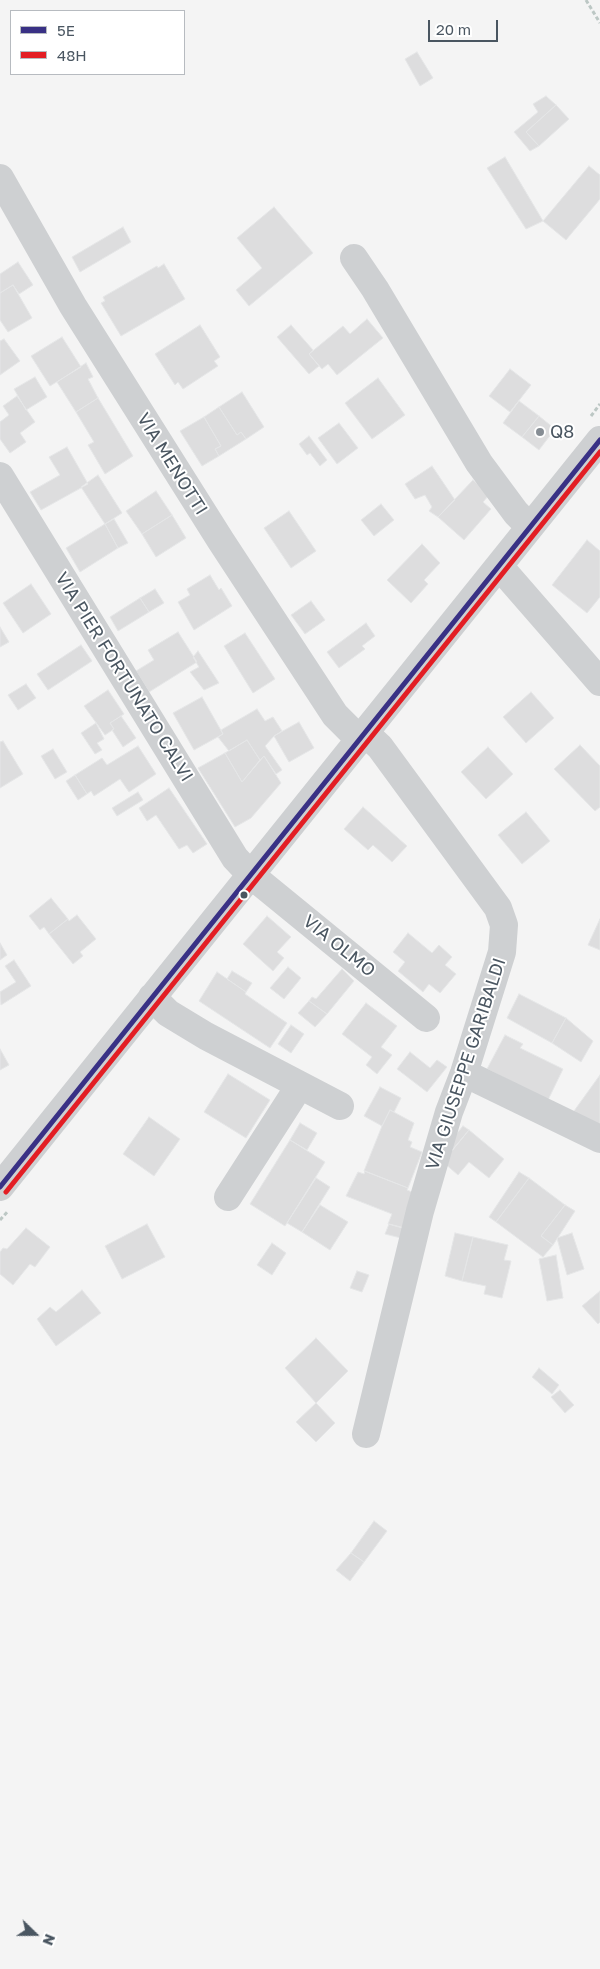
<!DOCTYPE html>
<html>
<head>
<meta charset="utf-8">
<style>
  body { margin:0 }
  #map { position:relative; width:600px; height:1969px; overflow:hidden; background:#f4f4f4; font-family:"Golos Text",sans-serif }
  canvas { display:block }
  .legend { position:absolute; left:10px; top:10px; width:175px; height:65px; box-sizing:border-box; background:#fff; border:1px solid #b7bbc0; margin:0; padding:6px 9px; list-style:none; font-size:15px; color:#4a5661 }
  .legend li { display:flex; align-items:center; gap:10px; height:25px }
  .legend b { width:25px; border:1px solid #b7bbc0 }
  .north { position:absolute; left:10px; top:1909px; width:50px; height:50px; -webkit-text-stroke:4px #fff; paint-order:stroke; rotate:112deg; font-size:14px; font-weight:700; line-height:20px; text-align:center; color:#4a5661 }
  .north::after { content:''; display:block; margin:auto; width:18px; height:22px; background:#4a5661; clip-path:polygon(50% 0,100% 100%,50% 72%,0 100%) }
  .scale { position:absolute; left:428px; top:20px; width:70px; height:22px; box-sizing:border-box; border:2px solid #4a5661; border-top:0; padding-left:6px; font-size:15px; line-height:18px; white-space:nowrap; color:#4a5661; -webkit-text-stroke:4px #fff; paint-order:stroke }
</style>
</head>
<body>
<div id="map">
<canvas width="600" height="1969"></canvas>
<ul class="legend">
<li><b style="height:6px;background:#393185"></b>5E</li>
<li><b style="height:6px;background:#e31e24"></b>48H</li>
</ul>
<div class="north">N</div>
<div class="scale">20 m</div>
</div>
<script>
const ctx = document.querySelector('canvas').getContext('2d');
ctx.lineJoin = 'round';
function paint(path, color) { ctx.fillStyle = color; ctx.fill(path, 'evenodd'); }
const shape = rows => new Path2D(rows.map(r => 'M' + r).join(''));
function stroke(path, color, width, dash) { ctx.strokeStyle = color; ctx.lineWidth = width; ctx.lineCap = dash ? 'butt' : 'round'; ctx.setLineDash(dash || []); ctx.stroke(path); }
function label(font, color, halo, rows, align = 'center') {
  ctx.font = font + ' "Golos Text",sans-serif'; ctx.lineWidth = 4; ctx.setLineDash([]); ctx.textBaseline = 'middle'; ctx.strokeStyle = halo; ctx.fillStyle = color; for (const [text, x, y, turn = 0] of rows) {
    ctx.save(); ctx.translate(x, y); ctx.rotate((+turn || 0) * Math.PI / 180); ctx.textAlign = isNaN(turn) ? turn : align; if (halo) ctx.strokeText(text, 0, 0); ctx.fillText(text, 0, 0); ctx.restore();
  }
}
const building = shape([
  [417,52,433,78,420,86,405,59,417,52],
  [546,96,556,105,526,132,539,146,530,151,514,132,538,112,533,104,546,96],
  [556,105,569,119,539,146,526,132,556,105],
  [505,157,543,221,526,229,487,168,505,157],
  [589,166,600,175,600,199,566,240,543,221,589,166],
  [274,207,313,253,249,306,236,290,262,268,237,238,274,207],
  [123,227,131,242,80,272,72,257,123,227],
  [18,262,33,285,19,294,13,285,0,293,0,274,18,262],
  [164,264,185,299,121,336,101,303,105,301,103,297,157,266,158,268,164,264],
  [13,285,32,318,8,332,0,320,0,293,13,285],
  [367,319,383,338,337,375,328,364,322,369,309,354,343,326,350,334,367,319],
  [200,325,220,357,214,361,218,366,183,389,178,382,175,385,155,354,200,325],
  [291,325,313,350,309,354,319,366,309,374,277,337,291,325],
  [62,337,81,367,50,386,31,356,62,337],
  [4,339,20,361,0,375,0,341,4,339],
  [86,363,93,377,88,379,98,398,76,412,57,382,86,363],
  [510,369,531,385,510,412,489,396,510,369],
  [35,377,47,397,26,410,14,389,35,377],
  [378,378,405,415,372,439,345,403,378,378],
  [242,392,264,427,246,439,241,432,237,435,219,407,242,392],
  [17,396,35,422,20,433,26,442,10,453,0,439,0,422,9,415,3,406,17,396],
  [98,398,133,456,105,474,88,445,94,442,76,412,98,398],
  [519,401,539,416,522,437,503,423,519,401],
  [219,407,237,435,241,432,246,439,219,456,215,449,221,446,204,417,219,407],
  [539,416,555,429,539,450,522,437,539,416],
  [204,417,221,446,215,449,219,456,202,466,180,431,204,417],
  [339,423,358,448,337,464,318,438,339,423],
  [309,436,327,460,320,466,310,453,307,455,299,444,309,436],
  [67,447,88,484,41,510,30,492,60,475,49,457,67,447],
  [432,466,455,500,438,517,429,511,432,507,425,495,415,499,405,484,432,466],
  [98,475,122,513,105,524,81,487,98,475],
  [473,480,490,494,483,502,491,509,464,540,438,517,473,480],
  [156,491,172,515,142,534,126,511,156,491],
  [381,504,394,520,374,536,361,520,381,504],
  [289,511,316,551,291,568,264,528,289,511],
  [172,515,186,538,156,557,142,534,172,515],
  [114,519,128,543,118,548,105,524,114,519],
  [105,524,118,548,80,572,66,548,105,524],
  [587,540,600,551,600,597,587,613,552,585,587,540],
  [422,544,440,563,424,580,428,584,411,603,387,580,422,544],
  [210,575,219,590,221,588,232,606,194,630,178,602,190,595,187,589,210,575],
  [31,584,51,614,23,633,3,603,31,584],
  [155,589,164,603,149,612,140,598,155,589],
  [140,598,149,612,118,631,110,617,140,598],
  [311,601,325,620,305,634,291,615,311,601],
  [366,623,375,636,362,646,365,649,339,668,327,652,366,623],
  [0,627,9,642,0,647,0,627],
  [178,632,197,662,149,692,136,671,154,660,148,650,178,632],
  [245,633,275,679,253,693,224,646,245,633],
  [81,645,92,661,48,690,37,674,81,645],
  [198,651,219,683,204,690,190,672,199,667,193,657,198,651],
  [26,684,36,698,18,710,8,695,26,684],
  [108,690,124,714,110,723,114,729,105,735,84,706,108,690],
  [531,692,554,718,526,743,503,717,531,692],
  [202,697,223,734,194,750,173,713,202,697],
  [257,709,265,721,273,717,282,731,274,736,265,746,282,770,276,774,264,756,260,760,247,740,229,751,218,737,223,734,221,730,257,709],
  [121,716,136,738,123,747,112,730,114,729,110,723,121,716],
  [299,722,314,748,289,762,274,736,299,722],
  [96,723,104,739,97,743,102,750,95,754,81,733,96,723],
  [247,740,260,760,242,782,225,753,247,740],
  [3,741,23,774,0,788,0,742,3,741],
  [580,745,600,766,600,807,595,811,554,769,580,745],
  [138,746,156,774,129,792,120,779,94,796,91,791,87,794,75,775,102,758,107,765,138,746],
  [488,747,513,774,486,799,461,772,488,747],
  [53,749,67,772,55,779,41,756,53,749],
  [225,753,242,782,264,756,281,783,251,818,235,827,198,768,225,753],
  [75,775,87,794,78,800,66,781,75,775],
  [169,788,207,844,193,853,187,845,179,849,156,815,147,821,139,808,169,788],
  [138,792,143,800,117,816,112,808,138,792],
  [363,807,407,846,392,862,373,845,368,850,344,829,363,807],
  [526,812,550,841,522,864,498,835,526,812],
  [51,898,68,919,49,934,44,927,40,930,29,916,51,898],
  [77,915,96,939,80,952,83,956,73,964,49,934,68,919,69,921,77,915],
  [267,916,291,937,277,952,284,958,273,971,243,944,267,916],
  [600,919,600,950,588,945,600,919],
  [408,933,432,953,439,945,452,957,445,965,456,974,440,993,429,984,423,992,398,971,405,962,393,952,408,933],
  [0,943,7,955,0,960,0,943],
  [14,960,31,986,1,1005,0,992,16,982,5,966,14,960],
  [288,967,301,978,284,999,270,988,288,967],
  [342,969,354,981,327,1014,309,1001,312,997,316,999,342,969],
  [232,971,252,983,246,992,227,979,232,971],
  [217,972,246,992,245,994,287,1023,270,1048,199,1001,217,972],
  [519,994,566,1018,552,1043,507,1018,519,994],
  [309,1001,327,1014,315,1027,298,1013,309,1001],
  [366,1003,397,1026,381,1047,392,1055,377,1074,366,1065,372,1057,342,1034,366,1003],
  [566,1018,593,1041,581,1062,552,1043,566,1018],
  [291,1025,304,1034,291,1053,278,1044,291,1025],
  [505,1035,523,1044,520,1048,563,1069,548,1100,487,1069,505,1035],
  [0,1049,9,1065,0,1070,0,1049],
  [410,1052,430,1068,437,1060,447,1067,427,1092,397,1069,410,1052],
  [228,1074,270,1100,246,1138,204,1112,228,1074],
  [600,1075,600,1125,598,1128,574,1111,600,1075],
  [380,1087,401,1098,394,1112,390,1110,382,1126,364,1116,380,1087],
  [390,1110,414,1123,408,1140,412,1142,410,1147,422,1152,408,1188,364,1171,382,1126,390,1110],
  [149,1117,180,1139,154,1176,123,1154,149,1117],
  [300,1123,317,1133,307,1150,290,1140,300,1123],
  [463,1126,469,1130,453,1149,448,1144,463,1126],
  [469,1130,504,1159,489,1178,469,1162,458,1175,443,1162,469,1130],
  [290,1140,325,1162,285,1226,250,1204,290,1140],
  [365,1171,408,1188,407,1190,417,1194,406,1229,388,1224,392,1214,346,1196,358,1172,364,1174,365,1171],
  [519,1172,529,1178,496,1222,489,1217,519,1172],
  [316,1178,330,1187,302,1232,287,1223,316,1178],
  [529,1178,565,1205,541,1236,553,1245,543,1257,496,1222,529,1178],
  [320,1205,348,1222,330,1250,302,1232,320,1205],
  [565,1205,575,1211,553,1245,541,1236,565,1205],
  [147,1224,165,1257,122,1279,105,1246,147,1224],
  [389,1224,405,1228,401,1238,385,1234,389,1224],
  [26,1228,50,1247,35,1267,30,1264,13,1285,0,1274,0,1252,3,1248,7,1249,26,1228],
  [455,1233,473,1237,462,1281,445,1276,455,1233],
  [572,1233,584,1269,567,1275,557,1238,572,1233],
  [473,1237,508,1245,504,1260,511,1261,502,1298,484,1294,486,1286,462,1281,473,1237],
  [272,1243,286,1253,272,1275,257,1265,272,1243],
  [556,1255,563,1298,547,1301,539,1259,556,1255],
  [357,1271,369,1275,362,1292,350,1288,357,1271],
  [82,1290,101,1313,56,1346,37,1319,50,1307,56,1312,82,1290],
  [600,1291,600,1322,598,1324,582,1306,600,1291],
  [316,1338,348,1371,316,1403,285,1368,316,1338],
  [539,1368,559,1385,552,1394,532,1377,539,1368],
  [560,1390,574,1405,565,1413,551,1397,560,1390],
  [316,1403,335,1423,316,1442,296,1422,316,1403],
  [374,1521,387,1531,364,1562,351,1553,374,1521],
  [351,1553,364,1562,350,1581,336,1570,351,1553]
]);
paint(building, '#ddddde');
stroke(building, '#e5e6e7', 1);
stroke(shape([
  [586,0,600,23],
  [591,416,600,404],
  [0,1220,8,1211]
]), '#bcc7c4', 3, [4, 2.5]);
stroke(shape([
  [0,178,73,306,221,541,335,715,359,739],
  [354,258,375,289,479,463,516,513,530,527],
  [0,476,235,858,251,875,426,1018],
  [499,566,600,682],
  [365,733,380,747,498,908,504,925,502,952,464,1073,449,1112,420,1211,366,1434],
  [152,997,168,1013,206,1036,340,1106],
  [464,1073,600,1139],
  [0,1187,600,440],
  [228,1197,300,1085]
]), '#ced0d2', 28);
stroke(shape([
  [0,1187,600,440]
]), '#393185', 5);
stroke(shape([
  [6,1192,600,452]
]), '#e31e24', 5);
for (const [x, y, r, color] of [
  [540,432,5,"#868d94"],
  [244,895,4.5,"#4a5661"]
]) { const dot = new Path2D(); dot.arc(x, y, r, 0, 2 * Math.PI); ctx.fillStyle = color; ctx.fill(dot); stroke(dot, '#fff', 2); }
label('18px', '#4a5661', '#fff', [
  ["Q8",550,432]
], 'left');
label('18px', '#4a5661', '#fff', [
  ["VIA MENOTTI",172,464,58],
  ["VIA PIER FORTUNATO CALVI",124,677,58],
  ["VIA OLMO",339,946,39],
  ["VIA GIUSEPPE GARIBALDI",466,1064,-72]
]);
</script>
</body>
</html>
